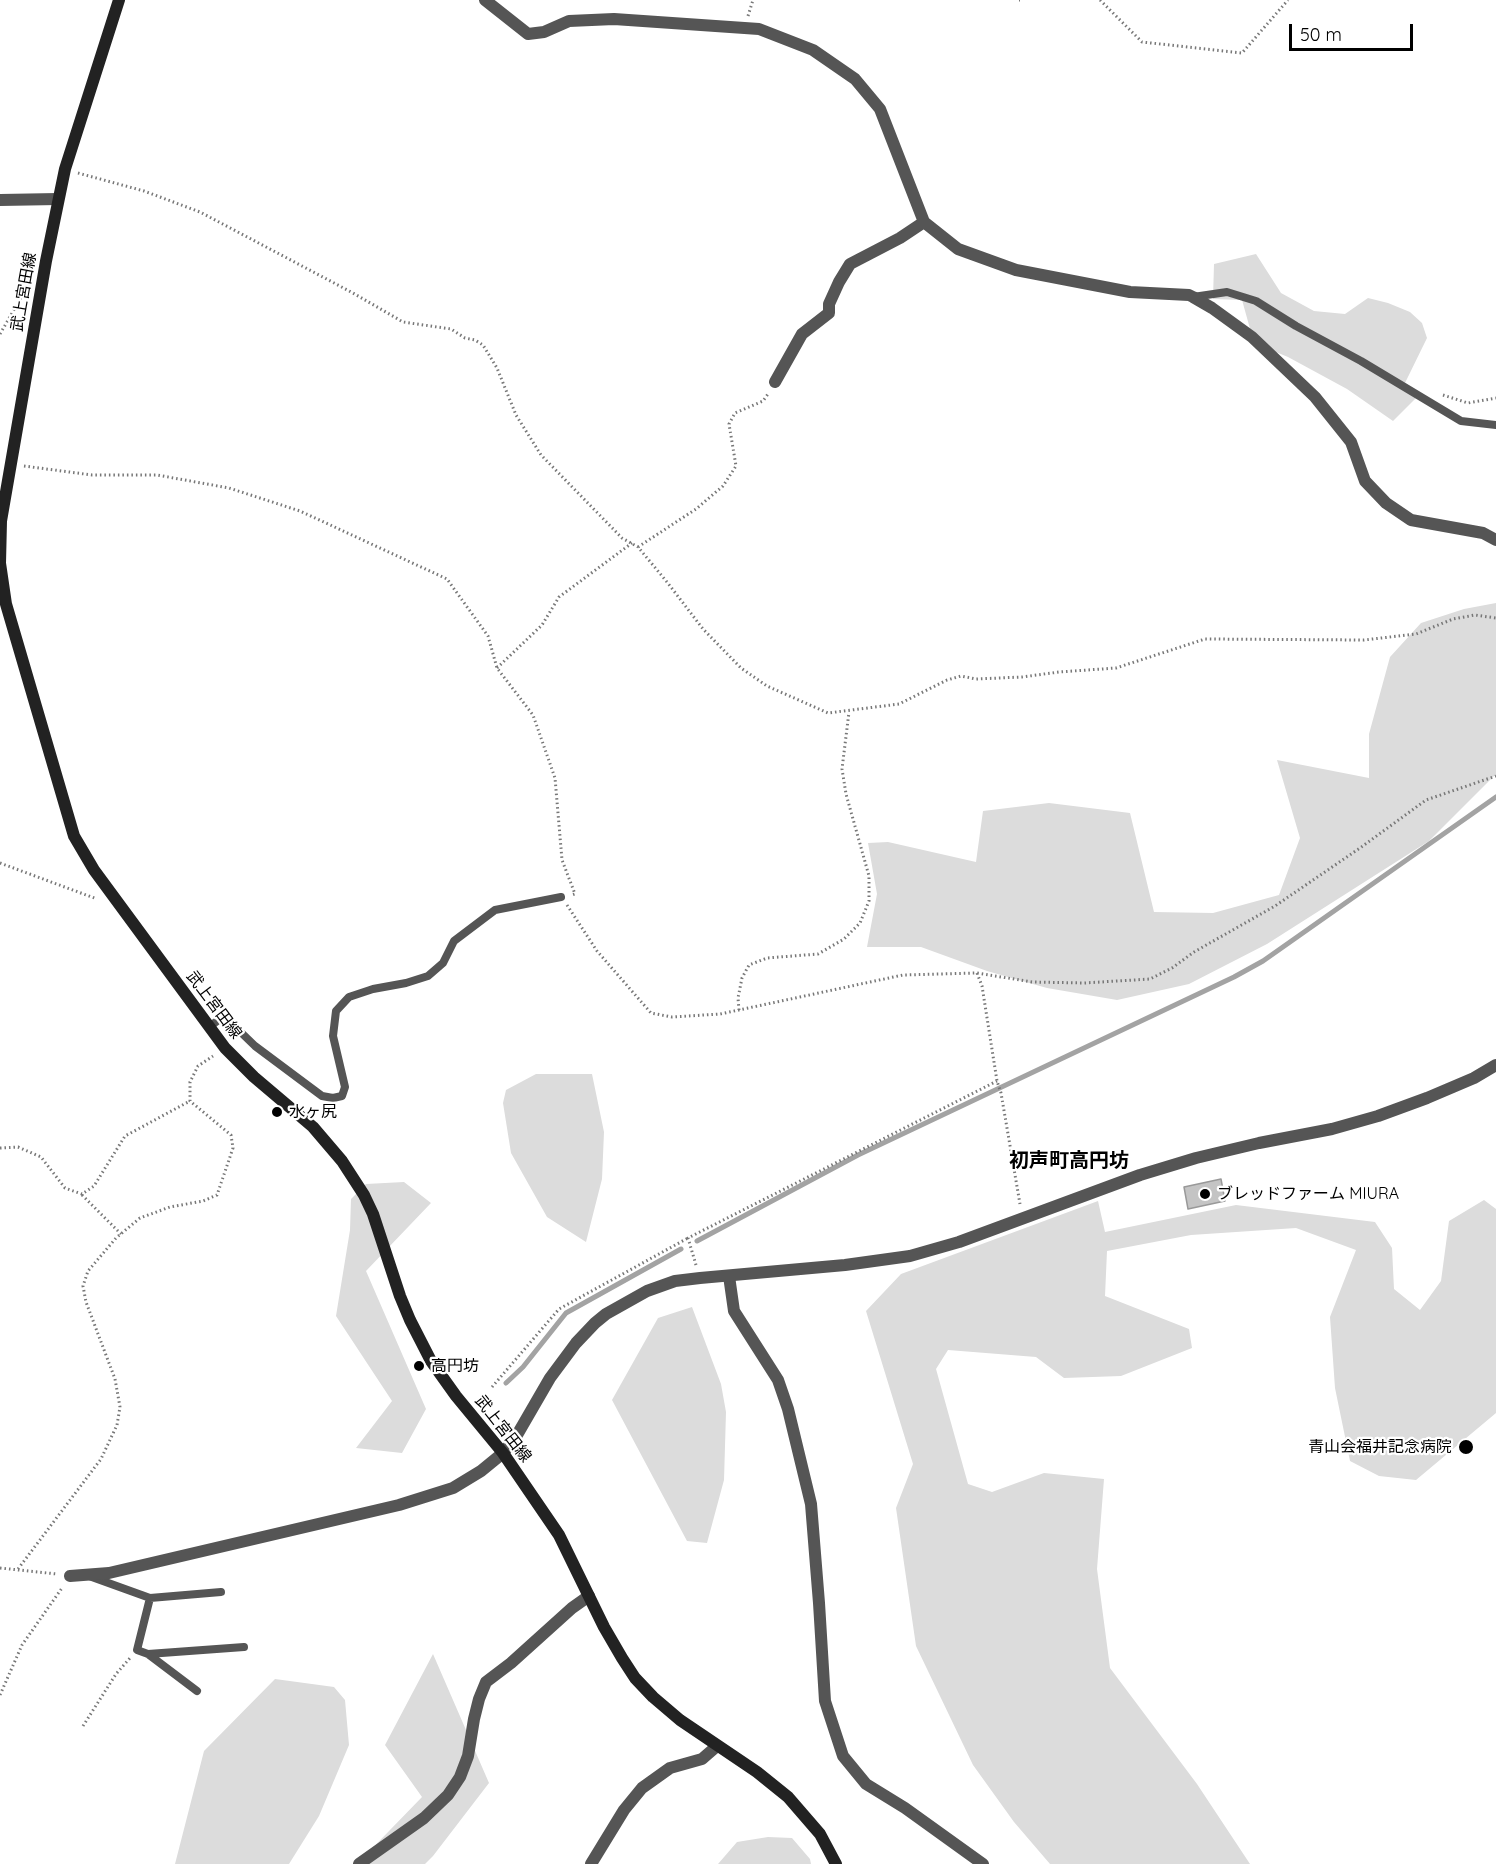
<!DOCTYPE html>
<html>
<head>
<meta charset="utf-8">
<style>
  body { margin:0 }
  #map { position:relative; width:1496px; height:1864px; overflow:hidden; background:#fff; font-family:Quicksand,sans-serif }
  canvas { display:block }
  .scale { position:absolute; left:1289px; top:24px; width:124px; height:27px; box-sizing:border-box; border:3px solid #000; border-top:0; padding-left:8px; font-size:18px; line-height:21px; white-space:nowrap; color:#000; -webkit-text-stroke:4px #fff; paint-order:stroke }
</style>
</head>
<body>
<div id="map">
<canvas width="1496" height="1864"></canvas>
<div class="scale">50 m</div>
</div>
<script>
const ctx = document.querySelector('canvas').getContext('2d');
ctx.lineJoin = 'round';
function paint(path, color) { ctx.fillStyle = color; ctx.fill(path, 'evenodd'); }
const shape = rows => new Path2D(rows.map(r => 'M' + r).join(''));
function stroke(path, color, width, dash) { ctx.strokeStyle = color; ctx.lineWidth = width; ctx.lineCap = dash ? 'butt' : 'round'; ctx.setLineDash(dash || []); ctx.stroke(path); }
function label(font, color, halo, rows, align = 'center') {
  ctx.font = font + ' Quicksand,"Noto Sans JP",sans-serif'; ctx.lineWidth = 4.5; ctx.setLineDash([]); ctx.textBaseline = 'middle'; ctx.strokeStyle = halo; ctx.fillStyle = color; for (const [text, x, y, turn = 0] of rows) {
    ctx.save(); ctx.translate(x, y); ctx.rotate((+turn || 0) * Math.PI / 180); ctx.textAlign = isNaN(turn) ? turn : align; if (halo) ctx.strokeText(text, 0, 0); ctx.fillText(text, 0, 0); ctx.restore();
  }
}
paint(shape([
  [1256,254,1281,293,1314,311,1345,314,1368,298,1388,303,1410,312,1422,323,1427,338,1405,383,1421,393,1393,421,1347,389,1288,357,1254,343,1242,300,1213,299,1214,264],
  [1496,603,1496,774,1429,841,1267,944,1189,984,1117,1000,1047,988,987,971,921,947,867,947,877,894,868,843,888,842,976,862,983,811,1049,803,1130,813,1154,912,1213,913,1279,895,1300,838,1277,760,1369,778,1369,734,1390,657,1421,623,1464,609],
  [536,1074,592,1074,604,1132,602,1179,586,1242,547,1217,511,1153,503,1103,506,1090],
  [404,1182,431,1203,366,1271,426,1409,402,1453,356,1448,392,1401,336,1316,350,1230,351,1199,366,1184],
  [1484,1200,1496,1209,1496,1413,1416,1480,1379,1476,1350,1461,1335,1388,1330,1317,1356,1250,1296,1228,1191,1235,1107,1251,1105,1296,1189,1329,1192,1348,1121,1376,1064,1378,1036,1357,948,1350,936,1369,968,1484,992,1492,1044,1473,1104,1479,1097,1569,1110,1668,1197,1784,1250,1864,1050,1864,1014,1822,973,1765,916,1646,896,1508,913,1464,866,1311,901,1274,1098,1201,1105,1232,1236,1205,1375,1222,1392,1248,1394,1289,1420,1310,1441,1281,1449,1221],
  [692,1307,721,1384,726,1412,724,1480,707,1543,687,1541,612,1400,658,1318],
  [433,1654,489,1783,433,1856,425,1864,357,1864,422,1797,385,1745],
  [275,1679,334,1687,345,1700,349,1745,319,1816,289,1864,175,1864,204,1751],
  [768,1837,792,1838,810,1859,811,1864,718,1864,737,1842]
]), '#dcdcdc');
stroke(shape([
  [697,1241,858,1155,1234,977,1263,961,1496,797],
  [506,1383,523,1367,566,1313,681,1249]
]), '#a3a3a3', 5);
const building = shape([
  [1221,1179,1225,1201,1188,1209,1184,1187,1221,1179]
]);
paint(building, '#c4c4c4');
stroke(building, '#999', 1.5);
stroke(shape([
  [1019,0,1020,0],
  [1100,0,1142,42,1242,53,1288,0],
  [748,16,753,0],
  [78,173,144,191,200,212,353,293,403,322,451,329,465,338,475,340,483,345,497,368,516,415,541,455,622,538,638,547,667,582,703,629,741,668,767,686,828,713,899,704,947,680,961,676,976,679,1022,677,1059,672,1116,668,1205,639,1364,640,1416,634,1453,619,1475,615,1496,618],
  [0,334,26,289],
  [1443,395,1468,403,1496,398],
  [24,466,92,475,157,475,229,488,300,511,447,579,488,636,497,668,533,715,555,778,562,860,575,894,572,895],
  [638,547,696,509,723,486,736,466,729,424,735,413,763,401,768,394],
  [497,668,542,625,559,597,632,543],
  [0,863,97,899],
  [567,905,597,951,651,1013,672,1017,720,1014,903,975,977,973,1032,982,1084,983,1150,979,1172,968,1194,952,1275,906,1360,848,1426,800,1496,776],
  [977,973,982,986,997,1081,1001,1093,1020,1204],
  [739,1010,738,998,742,978,749,965,767,958,818,954,844,939,860,923,869,901,869,876,846,794,842,769,849,712],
  [0,1148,18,1147,41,1157,65,1188,82,1194,94,1186,125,1136,190,1101],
  [82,1195,121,1234],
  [696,1265,688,1238,997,1081],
  [492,1387,559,1309,688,1238],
  [0,1568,57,1574],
  [18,1569,101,1459,117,1425,120,1407,115,1379,86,1302,83,1286,88,1271,116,1238,140,1218,170,1207,203,1201,217,1195,233,1148,231,1135,190,1101,190,1082,198,1066,213,1056],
  [0,1695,22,1645,62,1588],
  [83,1726,116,1674,130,1658]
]), '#777', 3, [1.5, 3]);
stroke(shape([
  [1193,297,1227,292,1256,301,1296,326,1361,361,1461,421,1496,425],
  [209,1027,224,1016,255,1046,322,1096,333,1098,342,1096,345,1087,333,1036,336,1011,349,997,373,989,406,983,428,976,443,963,454,941,495,910,561,897],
  [89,1576,150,1598,137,1650,148,1654,197,1691],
  [150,1598,221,1592],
  [148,1654,244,1647]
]), '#555', 8);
stroke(shape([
  [485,0,528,34,544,32,569,21,614,19,759,29,813,50,855,79,880,109,924,222,958,249,1016,270,1130,292,1189,295,1193,297,1212,308,1252,337,1315,397,1351,442,1365,481,1386,503,1411,520,1483,533,1496,540],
  [0,200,58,199],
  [775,382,802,334,829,313,829,304,839,282,850,264,900,238,924,222],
  [729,1276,734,1311,778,1380,788,1409,811,1504,819,1603,825,1701,843,1756,866,1784,905,1808,983,1864],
  [70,1576,109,1573,399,1505,453,1488,481,1471,503,1453],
  [359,1864,424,1818,448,1795,460,1777,468,1756,474,1719,479,1699,486,1682,511,1663,572,1608,589,1596],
  [591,1864,624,1810,642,1788,670,1768,702,1759,717,1746]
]), '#555', 12);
stroke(shape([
  [503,1453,517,1435,550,1378,576,1343,595,1323,606,1314,647,1291,675,1281,700,1278,845,1265,910,1256,959,1242,1140,1175,1196,1158,1259,1143,1332,1129,1378,1116,1427,1098,1474,1078,1496,1065]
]), '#555', 12);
stroke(shape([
  [119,0,65,169,46,261,1,521,0,563,6,604,74,836,94,870,225,1048,254,1077,313,1127,342,1161,364,1195,373,1214,400,1296,410,1320,431,1361,456,1396,503,1453,559,1535,604,1627,622,1658,635,1678,653,1697,680,1720,757,1772,788,1797,820,1834,836,1864]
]), '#222', 12);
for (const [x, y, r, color] of [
  [277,1112,6,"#000"],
  [1205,1194,6,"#000"],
  [419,1366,6,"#000"],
  [1466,1447,8,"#000"]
]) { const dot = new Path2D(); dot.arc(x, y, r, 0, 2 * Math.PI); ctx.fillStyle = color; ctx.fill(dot); stroke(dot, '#fff', 2); }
label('16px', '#000', '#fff', [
  ["武上宮田線",24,292,-80],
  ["武上宮田線",214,1005,53],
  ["武上宮田線",503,1429,52]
]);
label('16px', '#000', '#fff', [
  ["水ヶ尻",289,1112],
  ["ブレッドファーム MIURA",1217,1194],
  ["高円坊",431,1366],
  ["青山会福井記念病院",1452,1447,"right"]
], 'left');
label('bold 20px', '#000', '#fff', [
  ["初声町高円坊",1069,1161]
]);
</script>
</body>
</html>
